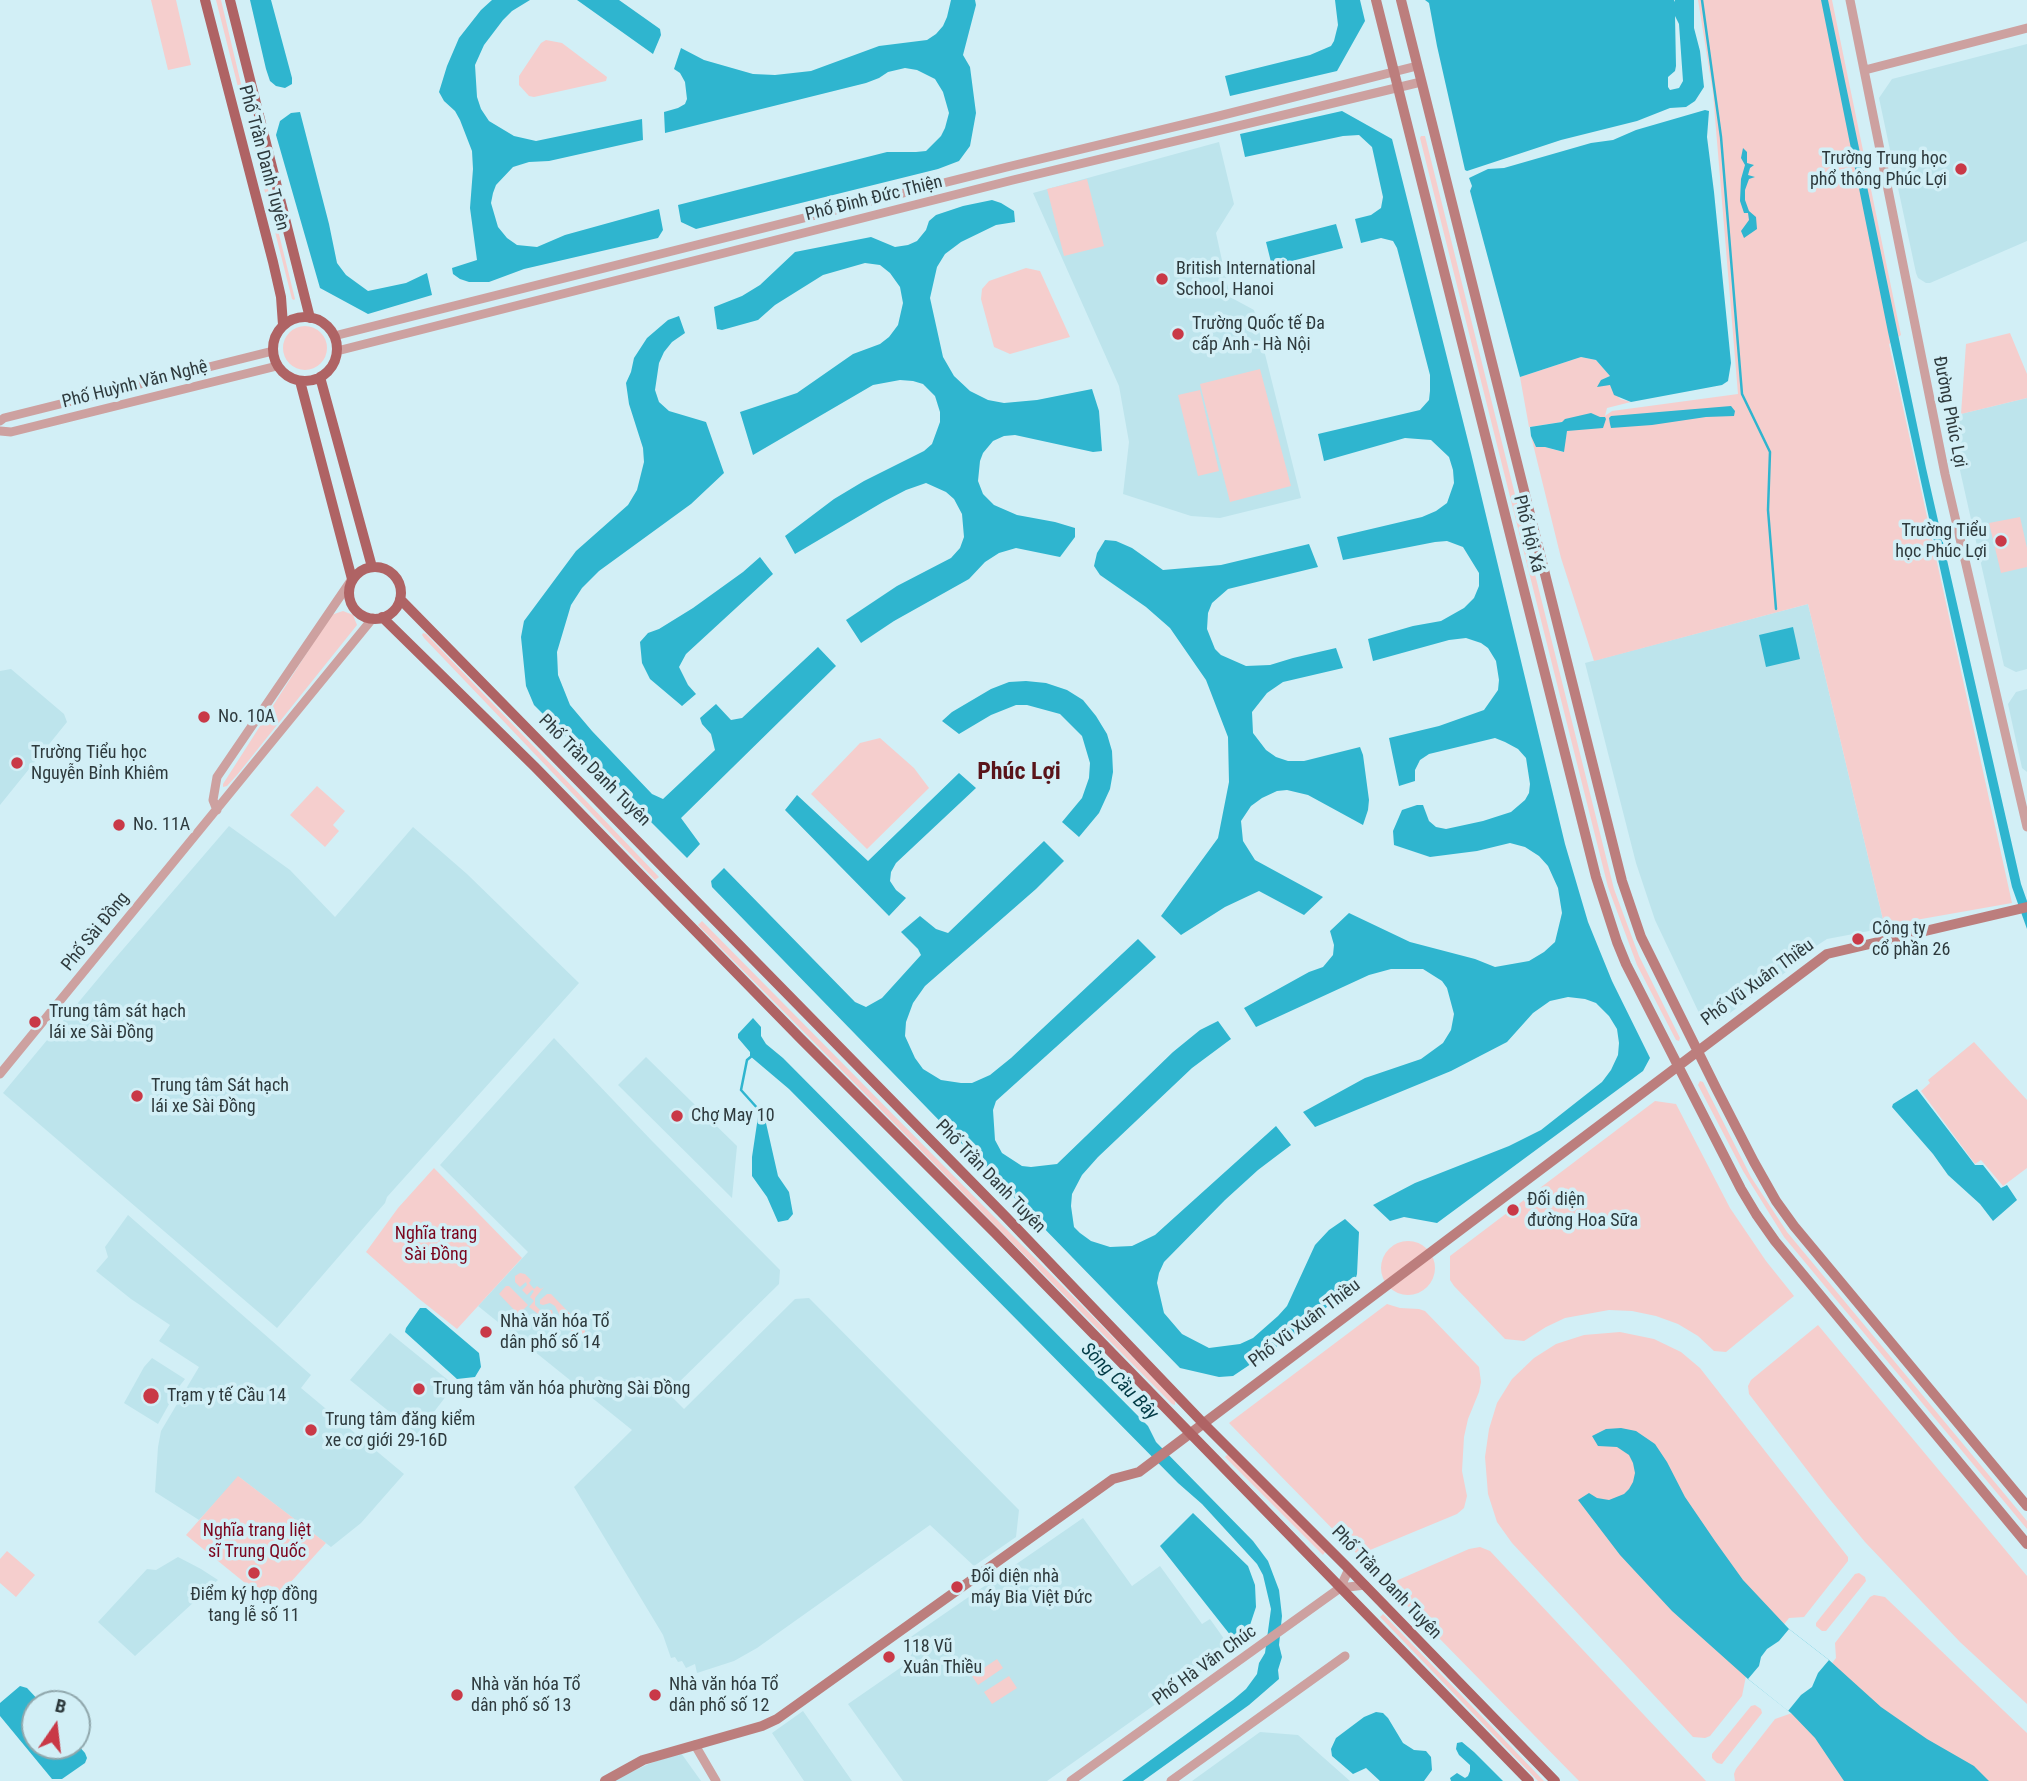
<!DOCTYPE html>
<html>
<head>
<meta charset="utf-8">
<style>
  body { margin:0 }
  #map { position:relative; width:2027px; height:1781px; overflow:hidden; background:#d2eff6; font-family:"Roboto Condensed",sans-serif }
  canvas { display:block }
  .north { position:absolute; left:21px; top:1690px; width:70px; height:70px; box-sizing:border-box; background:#d2eff6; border:2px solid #90a7ac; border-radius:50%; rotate:14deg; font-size:19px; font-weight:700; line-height:28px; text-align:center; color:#2e3a3d }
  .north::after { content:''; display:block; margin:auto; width:24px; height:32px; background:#c93947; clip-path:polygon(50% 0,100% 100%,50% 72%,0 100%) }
</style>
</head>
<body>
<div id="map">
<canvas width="2027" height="1781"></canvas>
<div class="north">B</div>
</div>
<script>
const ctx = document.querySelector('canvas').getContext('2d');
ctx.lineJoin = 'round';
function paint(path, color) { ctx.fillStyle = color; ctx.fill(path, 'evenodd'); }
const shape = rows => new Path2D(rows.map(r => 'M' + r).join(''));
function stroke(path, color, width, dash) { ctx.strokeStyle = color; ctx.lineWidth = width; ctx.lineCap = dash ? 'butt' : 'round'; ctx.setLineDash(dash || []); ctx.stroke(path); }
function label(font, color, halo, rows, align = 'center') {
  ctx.font = font + ' "Roboto Condensed",sans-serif'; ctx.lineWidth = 7; ctx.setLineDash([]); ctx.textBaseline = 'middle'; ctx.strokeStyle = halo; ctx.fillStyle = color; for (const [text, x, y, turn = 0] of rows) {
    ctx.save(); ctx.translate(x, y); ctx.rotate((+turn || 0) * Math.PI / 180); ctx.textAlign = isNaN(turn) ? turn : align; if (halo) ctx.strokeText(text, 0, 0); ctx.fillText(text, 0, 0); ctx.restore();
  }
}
paint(shape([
  [2027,44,2027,241,1930,283,1926,283,1918,278,1916,273,1879,98,1892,79],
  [1219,142,1234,204,1216,233,1230,297,1254,310,1301,498,1220,518,1191,516,1123,494,1129,442,1119,386,1033,193],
  [2027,398,2027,669,2016,672,2004,666,1948,417],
  [1808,604,1885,928,1827,939,1787,965,1790,969,1719,1021,1700,1015,1655,920,1636,863,1585,663],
  [11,669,64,714,67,722,0,805,0,671],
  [2027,689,2027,772,2022,768,2008,704,2016,692],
  [229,826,290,870,335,917,413,827,467,874,579,983,387,1197,385,1203,277,1328,3,1093,112,962],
  [554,1038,652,1141,780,1270,779,1284,668,1393,684,1409,795,1299,809,1298,1019,1510,1016,1537,974,1566,930,1525,757,1648,734,1661,697,1673,695,1664,686,1668,682,1661,678,1662,675,1657,671,1658,663,1635,574,1487,632,1430,478,1306,528,1252,440,1165],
  [646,1057,737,1146,732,1198,618,1085],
  [128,1215,311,1375,301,1388,404,1474,361,1523,331,1547,239,1477,199,1520,155,1492,158,1447,161,1431,199,1367,159,1341,170,1325,131,1299,96,1271,108,1257,105,1247],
  [390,1333,448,1380,450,1385,450,1391,417,1434,350,1380],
  [152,1358,185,1379,178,1388,158,1424,124,1403,144,1367],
  [1083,1518,1132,1586,1160,1566,1202,1624,1210,1619,1232,1650,1047,1781,903,1781,848,1704,913,1659,902,1643],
  [178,1557,201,1569,218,1580,135,1656,98,1622,147,1569,156,1570],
  [803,1711,852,1781,804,1781,772,1733],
  [1260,1732,1298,1735,1350,1781,1192,1781],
  [681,1753,701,1781,611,1781,651,1763]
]), '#bde4ec');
paint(shape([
  [151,0,176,0,191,65,168,70],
  [216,0,221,0,242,88,238,87],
  [1698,0,1832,0,1901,335,1889,344,2012,903,1893,924,1885,928,1808,604,1594,661,1561,558,1531,436,1536,447,1545,447,1563,452,1567,431,1562,422,1529,427,1520,377,1581,357,1596,360,1610,376,1601,380,1602,385,1611,384,1620,399,1631,402,1607,408,1605,416,1612,411,1738,394,1713,93],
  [546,40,562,43,607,77,606,81,534,97,529,96,519,85,519,76,541,43],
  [1421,136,1425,136,1614,889,1639,956,1680,1038,1679,1041,1676,1040,1637,965,1608,887,1420,138],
  [252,141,256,141,295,299,294,300,292,299],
  [1087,179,1104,246,1064,256,1047,189],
  [1026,268,1040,271,1070,337,1010,354,994,347,981,299,982,289,989,281],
  '283 348a22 22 0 1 1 44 0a22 22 0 1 1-44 0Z',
  [2010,333,2027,374,2027,398,1961,414,1966,344],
  [1260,369,1291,486,1230,502,1200,384],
  [1200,390,1219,471,1198,476,1178,395],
  [2020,517,2027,548,2027,567,2001,573,1989,523],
  [343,611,353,615,357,625,237,775,227,786,223,787,223,784,331,615],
  [423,633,426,634,659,877,655,880,424,638,422,635],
  [880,738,914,768,929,788,867,849,811,794,860,743],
  [317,786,345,811,333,825,339,831,325,847,290,815],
  [702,921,1175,1400,1175,1405,1172,1404,698,925],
  [1974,1042,2027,1100,2027,1168,2003,1186,1981,1160,1975,1164,1921,1091,1930,1083,1928,1080],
  [1700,1081,1703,1082,1751,1177,1787,1232,2027,1521,2027,1529,1784,1237,1743,1171,1698,1085],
  [1655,1101,1676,1104,1730,1208,1766,1261,1794,1296,1726,1352,1714,1351,1698,1336,1678,1324,1656,1316,1632,1311,1609,1310,1565,1318,1546,1327,1524,1341,1505,1339,1454,1286,1450,1280,1450,1256],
  [434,1168,522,1258,457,1329,418,1298,366,1252,398,1208],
  '1381 1268a27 27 0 1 1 54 0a27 27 0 1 1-54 0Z',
  [520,1273,525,1274,531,1280,529,1283,534,1289,537,1286,541,1289,544,1287,535,1298,535,1305,540,1310,552,1310,554,1319,559,1326,538,1314,529,1307,534,1301,530,1297,534,1291,532,1290,527,1295,522,1290,527,1285,526,1282,520,1287,515,1282,515,1276],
  [506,1286,509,1286,528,1305,520,1313,517,1313,499,1294],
  [547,1294,551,1294,585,1329,585,1332,581,1337,577,1336,563,1322,555,1306,550,1303,543,1305,540,1304,540,1300],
  [1387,1304,1400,1308,1419,1309,1425,1311,1479,1367,1481,1382,1479,1392,1468,1419,1464,1437,1462,1471,1467,1496,1464,1508,1457,1514,1358,1555,1229,1423],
  [1818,1325,2027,1576,2027,1704,1960,1642,1865,1542,1827,1496,1749,1394,1748,1386,1751,1380],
  [1620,1332,1654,1339,1681,1352,1700,1368,1848,1557,1848,1561,1804,1617,1789,1618,1747,1671,1742,1696,1710,1736,1705,1738,1693,1737,1512,1543,1497,1522,1488,1494,1485,1457,1489,1429,1497,1403,1512,1379,1534,1358,1556,1344,1584,1335],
  [1229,1453,1325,1552,1323,1555,1225,1457],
  [238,1476,326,1543,271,1604,186,1535],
  [1480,1547,1490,1551,1706,1781,1579,1781,1390,1588,1398,1580,1469,1549],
  [7,1551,35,1575,16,1597,0,1583,0,1559],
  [1859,1573,1865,1577,1866,1581,1826,1631,1822,1631,1816,1626,1816,1623,1855,1574],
  [1874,1595,1885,1597,1888,1600,2027,1733,2027,1781,1735,1781,1734,1774,1736,1769,1775,1719,1795,1712,1836,1658,1835,1643,1870,1597],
  [1383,1614,1544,1781,1538,1781,1380,1617],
  [997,1659,1003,1668,978,1685,972,1676],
  [1009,1676,1017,1688,992,1704,984,1692],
  [1755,1705,1761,1709,1762,1713,1722,1764,1717,1763,1712,1758,1712,1754,1751,1706]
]), '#f5cecd');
paint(shape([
  [250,0,271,0,292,78,292,84,285,88,276,86,270,81,266,69],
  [492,0,530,0,512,11,503,20,484,45,475,65,477,97,481,109,489,121,514,136,536,141,642,119,643,140,549,161,529,162,513,167,496,185,493,193,491,203,498,227,507,238,517,245,537,247,565,235,659,209,663,230,658,238,524,269,489,282,469,282,460,279,453,274,452,268,477,260,470,208,473,169,472,151,460,120,455,111,444,101,439,92,447,66,459,38,481,10],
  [577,0,619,0,660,29,661,35,653,54],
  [951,0,975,0,976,5,963,55,970,67,976,113,970,146,959,161,938,169,696,229,681,222,678,205,887,152,916,152,926,151,941,136,945,128,949,113,943,92,935,79,917,70,905,68,888,72,879,78,866,83,665,133,664,112,678,108,685,104,687,99,685,82,680,73,674,69,681,48,704,60,753,74,775,75,811,71,879,46,927,40,936,34,943,26,947,17],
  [1335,0,1360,0,1365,21,1337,71,1230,96,1225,76,1310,55,1331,46,1334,41,1338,25],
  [1425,0,1674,0,1675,2,1675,0,1694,0,1694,28,1700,51,1704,87,1695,101,1686,107,1670,108,1637,121,1561,140,1467,171,1465,170,1437,46,1429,3],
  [1675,16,1679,24,1683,81,1679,88,1670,90,1668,87,1668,77,1675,71,1676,66],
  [1821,0,1828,0,1926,468,2021,884,2027,901,2027,929,2012,887,1951,618,1888,332],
  [1705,110,1709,111,1707,137,1714,192,1731,363,1728,381,1722,385,1631,402,1614,395,1610,385,1597,387,1601,380,1610,376,1596,360,1581,357,1520,377,1470,191,1472,186,1469,178,1488,169,1504,168,1591,143,1613,140,1636,130],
  [1342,111,1392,139,1471,453,1565,844,1588,922,1612,981,1650,1058,1643,1071,1437,1223,1404,1217,1390,1221,1373,1205,1415,1183,1509,1146,1541,1130,1602,1082,1611,1070,1618,1055,1619,1043,1617,1029,1609,1016,1596,1003,1585,999,1568,997,1550,1001,1533,1013,1507,1042,1451,1071,1315,1127,1303,1112,1365,1078,1421,1059,1443,1043,1451,1030,1454,1014,1447,988,1442,981,1423,969,1391,969,1369,975,1256,1027,1244,1008,1309,972,1323,967,1333,955,1334,945,1330,931,1349,913,1410,942,1475,959,1495,967,1529,961,1544,952,1555,942,1562,913,1558,888,1548,866,1539,856,1525,847,1510,843,1477,851,1430,857,1394,845,1393,831,1402,810,1417,805,1423,805,1429,821,1436,827,1446,829,1483,821,1511,812,1525,800,1529,793,1530,784,1526,758,1518,749,1505,742,1495,738,1429,754,1420,760,1415,770,1415,781,1399,786,1389,738,1439,726,1484,710,1498,690,1499,680,1496,661,1488,648,1481,643,1466,638,1449,640,1373,661,1368,639,1413,626,1441,621,1464,608,1474,598,1479,586,1479,573,1463,547,1447,541,1435,542,1343,560,1337,537,1422,517,1436,511,1447,503,1454,483,1453,470,1449,457,1431,440,1405,438,1324,461,1318,434,1420,410,1429,400,1430,391,1430,375,1397,248,1393,241,1381,238,1361,243,1355,219,1371,215,1381,208,1383,197,1372,147,1359,135,1343,136,1245,157,1240,134],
  [300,112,329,224,337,263,346,275,368,291,406,283,427,273,432,295,368,314,320,288,276,135,280,121,291,113],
  [1743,148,1747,152,1747,163,1754,165,1750,168,1748,175,1755,177,1749,179,1745,190,1745,200,1749,211,1756,217,1757,229,1744,238,1741,231,1749,220,1748,213,1744,213,1740,201,1741,179,1745,165,1741,158],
  [992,200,1001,203,1014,211,1015,222,996,225,961,242,945,254,937,267,930,298,943,357,954,376,970,391,988,400,1004,403,1037,400,1092,389,1099,411,1102,451,1093,452,1015,435,1004,436,993,441,983,453,980,461,978,481,983,494,994,505,1017,515,1055,522,1075,528,1075,537,1060,557,1016,548,999,553,985,562,969,579,894,621,861,643,846,620,897,586,951,558,960,548,964,537,962,514,954,499,946,492,926,483,906,490,883,502,795,554,785,536,834,499,864,481,924,451,932,444,940,422,940,412,935,396,923,384,913,381,900,380,873,385,753,455,740,412,797,393,853,354,880,344,889,337,898,325,903,303,900,287,890,273,880,265,865,263,823,275,775,305,758,320,722,330,717,329,714,307,742,296,760,285,795,252,871,237,895,247,908,245,917,241,926,230,929,221,936,215,963,206],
  [1336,224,1343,248,1272,266,1266,242],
  [679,316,685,333,672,342,664,352,659,363,655,390,659,402,669,411,706,422,724,473,691,504,599,571,582,588,571,605,557,652,558,675,570,705,592,731,652,794,663,799,715,750,711,734,702,724,700,718,716,704,731,720,742,718,818,647,836,666,681,818,700,844,687,858,534,705,526,686,521,637,524,621,576,551,628,505,637,490,644,462,643,448,629,404,626,383,631,372,634,358,647,338,668,320],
  [1731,406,1735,411,1734,416,1706,417,1652,425,1611,428,1610,424,1609,418,1611,416],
  [1591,413,1600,417,1605,417,1606,419,1603,428,1567,431,1564,452,1545,447,1536,447,1531,436,1530,427,1562,422,1565,419],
  [1105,540,1116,541,1132,548,1163,570,1221,565,1309,544,1318,567,1228,589,1212,603,1208,613,1207,629,1215,649,1221,655,1246,666,1270,665,1293,658,1336,648,1343,668,1283,682,1267,693,1252,712,1253,733,1266,750,1276,757,1288,761,1304,761,1360,747,1363,755,1369,800,1368,810,1363,825,1308,795,1287,790,1277,791,1262,798,1251,806,1241,821,1243,841,1255,860,1323,897,1304,915,1259,891,1225,907,1181,935,1161,916,1218,838,1229,782,1228,737,1206,680,1170,628,1146,607,1100,575,1094,566,1097,553],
  [760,557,773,574,686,654,679,667,688,685,696,694,682,706,650,679,642,663,640,642,648,633,659,629,693,608,743,572],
  [1793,627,1800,659,1766,667,1759,635],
  [1026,681,1046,683,1067,690,1083,700,1096,716,1107,734,1112,751,1113,772,1110,789,1099,813,1079,837,1062,822,1082,798,1089,778,1090,763,1082,736,1060,714,1027,705,1016,705,991,715,959,734,942,721,952,712,991,689,1009,682],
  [959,773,976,788,896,863,891,872,890,881,896,890,906,898,889,916,785,810,797,795,868,861],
  [1044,841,1064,861,1036,889,925,986,913,1003,906,1022,905,1036,915,1058,923,1069,941,1080,961,1083,972,1083,990,1075,1011,1058,1138,939,1156,957,996,1101,993,1110,995,1140,1002,1153,1022,1166,1031,1167,1057,1164,1173,1052,1200,1030,1218,1021,1231,1039,1192,1068,1098,1157,1082,1175,1072,1194,1071,1206,1074,1227,1080,1233,1091,1241,1110,1247,1132,1246,1155,1235,1276,1126,1291,1145,1258,1170,1225,1200,1164,1262,1159,1273,1157,1283,1164,1313,1182,1334,1209,1348,1240,1344,1253,1338,1278,1316,1287,1306,1315,1245,1329,1230,1345,1219,1359,1232,1357,1274,1355,1281,1346,1291,1291,1337,1233,1376,1219,1377,1180,1368,712,887,711,881,724,868,855,1002,866,1007,882,998,921,955,918,949,901,932,920,916,936,929,948,933],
  [753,1018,761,1027,761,1036,766,1044,783,1058,1148,1426,1156,1442,1253,1541,1268,1561,1279,1590,1282,1616,1279,1645,1282,1657,1278,1670,1279,1679,1249,1705,1143,1781,1122,1781,1233,1700,1246,1689,1257,1674,1259,1663,1265,1653,1271,1609,1263,1575,1257,1564,1202,1504,1178,1483,789,1089,750,1056,750,1052,738,1038,738,1034],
  [1917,1089,1975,1165,1983,1165,2001,1188,2007,1185,2017,1200,1993,1221,1980,1204,1948,1175,1933,1154,1892,1107,1893,1104],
  [759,1110,766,1123,778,1176,789,1192,793,1214,788,1220,778,1222,767,1197,752,1176,752,1157],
  [420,1308,426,1308,479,1353,481,1367,475,1377,457,1379,405,1332,406,1328],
  [1621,1428,1636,1431,1655,1444,1667,1462,1685,1497,1715,1541,1743,1580,1789,1629,1829,1660,1881,1707,1927,1739,1974,1766,1989,1781,1844,1781,1815,1738,1791,1713,1748,1679,1672,1611,1620,1555,1578,1500,1589,1493,1597,1498,1609,1500,1624,1494,1629,1489,1633,1482,1635,1473,1633,1463,1629,1455,1617,1447,1598,1446,1592,1436,1606,1429],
  [1193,1513,1248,1566,1255,1585,1256,1607,1250,1625,1235,1641,1160,1546],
  [20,1686,27,1688,42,1704,35,1704,35,1746,77,1746,77,1744,85,1753,87,1758,85,1763,62,1779,52,1779,0,1716,0,1703],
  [1376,1712,1383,1713,1388,1718,1403,1743,1414,1750,1426,1751,1431,1757,1432,1770,1424,1781,1380,1781,1366,1768,1353,1774,1332,1756,1331,1749,1336,1738,1364,1717],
  [1462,1742,1474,1752,1503,1781,1451,1781,1450,1778,1457,1773,1465,1778,1468,1776,1470,1771,1470,1765,1459,1755,1456,1749,1457,1743]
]), '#2fb5cf');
paint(shape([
  [1789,1629,1829,1660,1818,1673,1812,1687,1801,1695,1788,1711,1748,1679,1759,1666,1761,1657,1767,1649,1779,1641]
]), '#d2eff6');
stroke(shape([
  [1702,0,1721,137,1742,394,1770,452,1768,510,1776,609],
  [753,1055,747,1060,741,1090,759,1110]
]), '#2fb5cf', 2.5);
stroke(shape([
  [1850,0,1945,474,2027,827],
  [1865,70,2027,28],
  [334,336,1007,167,1219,116,1417,66],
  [337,351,1013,180,1421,82],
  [0,421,4,418,273,351],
  [0,431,11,432,277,366],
  [217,810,213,800,217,777,352,579],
  [0,1074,373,618],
  [1340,1588,1365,1585],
  [695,1745,716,1781],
  [1071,1781,1340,1588,1349,1569],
  [1171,1781,1345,1656]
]), '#cda1a0', 9);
stroke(shape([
  [1376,0,1596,877,1617,942,1626,964,1741,1189,1756,1214,1775,1241,2027,1544],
  [1401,0,1622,881,1641,937,1717,1090,1754,1162,1776,1201,1794,1226,2027,1506],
  [605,1781,643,1760,762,1726,777,1719,1113,1479,1139,1472,1827,954,2027,907]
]), '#bc7e7d', 10);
stroke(shape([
  [205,0,273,262,281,297,283,325],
  [230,0,310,318],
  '273 349a32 32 0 1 1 64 0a32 32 0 1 1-64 0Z',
  [320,377,372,567],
  [300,381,352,579],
  '349 593a26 26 0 1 1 52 0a26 26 0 1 1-52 0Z',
  [400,599,1006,1217,1203,1423,1349,1569,1555,1781],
  [382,617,535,767,800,1038,995,1233,1529,1781]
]), '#af6364', 10);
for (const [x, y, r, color] of [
  [1961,169,7,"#c93947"],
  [1162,279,7,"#c93947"],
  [1178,334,7,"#c93947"],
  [2001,541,7,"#c93947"],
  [204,717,7,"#c93947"],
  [17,763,7,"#c93947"],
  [119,825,7,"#c93947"],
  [1858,939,7,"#c93947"],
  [35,1022,7,"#c93947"],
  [137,1096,7,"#c93947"],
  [677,1116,7,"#c93947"],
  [1513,1210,7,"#c93947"],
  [486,1332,7,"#c93947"],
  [419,1389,7,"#c93947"],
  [151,1396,9,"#c93947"],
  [311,1430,7,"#c93947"],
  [254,1573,7,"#c93947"],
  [957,1587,7,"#c93947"],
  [889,1657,7,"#c93947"],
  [457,1695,7,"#c93947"],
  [655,1695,7,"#c93947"]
]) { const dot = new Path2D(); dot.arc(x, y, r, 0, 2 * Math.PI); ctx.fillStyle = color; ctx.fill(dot); stroke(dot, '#d2eff6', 2.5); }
label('18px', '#2e3a3d', '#d2eff6', [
  ["Phố Trần Danh Tuyên",263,158,75],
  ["Phố Đinh Đức Thiện",874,199,-14],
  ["Phố Huỳnh Văn Nghệ",135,385,-14],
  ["Đường Phúc Lợi",1949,412,79],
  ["Phố Hội Xá",1528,534,76],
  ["Phố Trần Danh Tuyên",594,771,45],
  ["Phố Sài Đồng",96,932,-51],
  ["Phố Vũ Xuân Thiều",1758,983,-36],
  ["Phố Trần Danh Tuyên",990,1177,46],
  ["Phố Vũ Xuân Thiều",1305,1324,-37],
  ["Phố Trần Danh Tuyên",1386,1583,46],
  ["Phố Hà Văn Chúc",1205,1666,-36]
]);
label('18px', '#2e3a3d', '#d2eff6', [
  ["Trường Trung học",1947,159,"right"],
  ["phổ thông Phúc Lợi",1947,180,"right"],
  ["British International",1176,269],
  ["School, Hanoi",1176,290],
  ["Trường Quốc tế Đa",1192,324],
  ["cấp Anh - Hà Nội",1192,345],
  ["Trường Tiểu",1987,531,"right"],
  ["học Phúc Lợi",1987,552,"right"],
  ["No. 10A",218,717],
  ["Trường Tiểu học",31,753],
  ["Nguyễn Bỉnh Khiêm",31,774],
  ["No. 11A",133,825],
  ["Công ty",1872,929],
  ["cổ phần 26",1872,950],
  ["Trung tâm sát hạch",49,1012],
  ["lái xe Sài Đồng",49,1033],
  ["Trung tâm Sát hạch",151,1086],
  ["lái xe Sài Đồng",151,1107],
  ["Chợ May 10",691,1116],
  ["Đối diện",1527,1200],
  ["đường Hoa Sữa",1527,1221],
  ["Nhà văn hóa Tổ",500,1322],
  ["dân phố số 14",500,1343],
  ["Trung tâm văn hóa phường Sài Đồng",433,1389],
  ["Trạm y tế Cầu 14",167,1396],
  ["Trung tâm đăng kiểm",325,1420],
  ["xe cơ giới 29-16D",325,1441],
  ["Đối diện nhà",971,1577],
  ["máy Bia Việt Đức",971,1598],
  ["Điểm ký hợp đồng",254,1595,"center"],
  ["tang lễ số 11",254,1616,"center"],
  ["118 Vũ",903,1647],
  ["Xuân Thiều",903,1668],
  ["Nhà văn hóa Tổ",471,1685],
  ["dân phố số 13",471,1706],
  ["Nhà văn hóa Tổ",669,1685],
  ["dân phố số 12",669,1706]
], 'left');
label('18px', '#7b051d', '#d2eff6', [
  ["Nghĩa trang",436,1234],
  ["Sài Đồng",436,1255],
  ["Nghĩa trang liệt",257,1531],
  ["sĩ Trung Quốc",257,1552]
]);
label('italic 19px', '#003a45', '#d2eff6', [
  ["Sông Cầu Bây",1119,1382,45]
]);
label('bold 24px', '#59141a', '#d2eff6', [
  ["Phúc Lợi",1019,773]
]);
</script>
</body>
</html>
